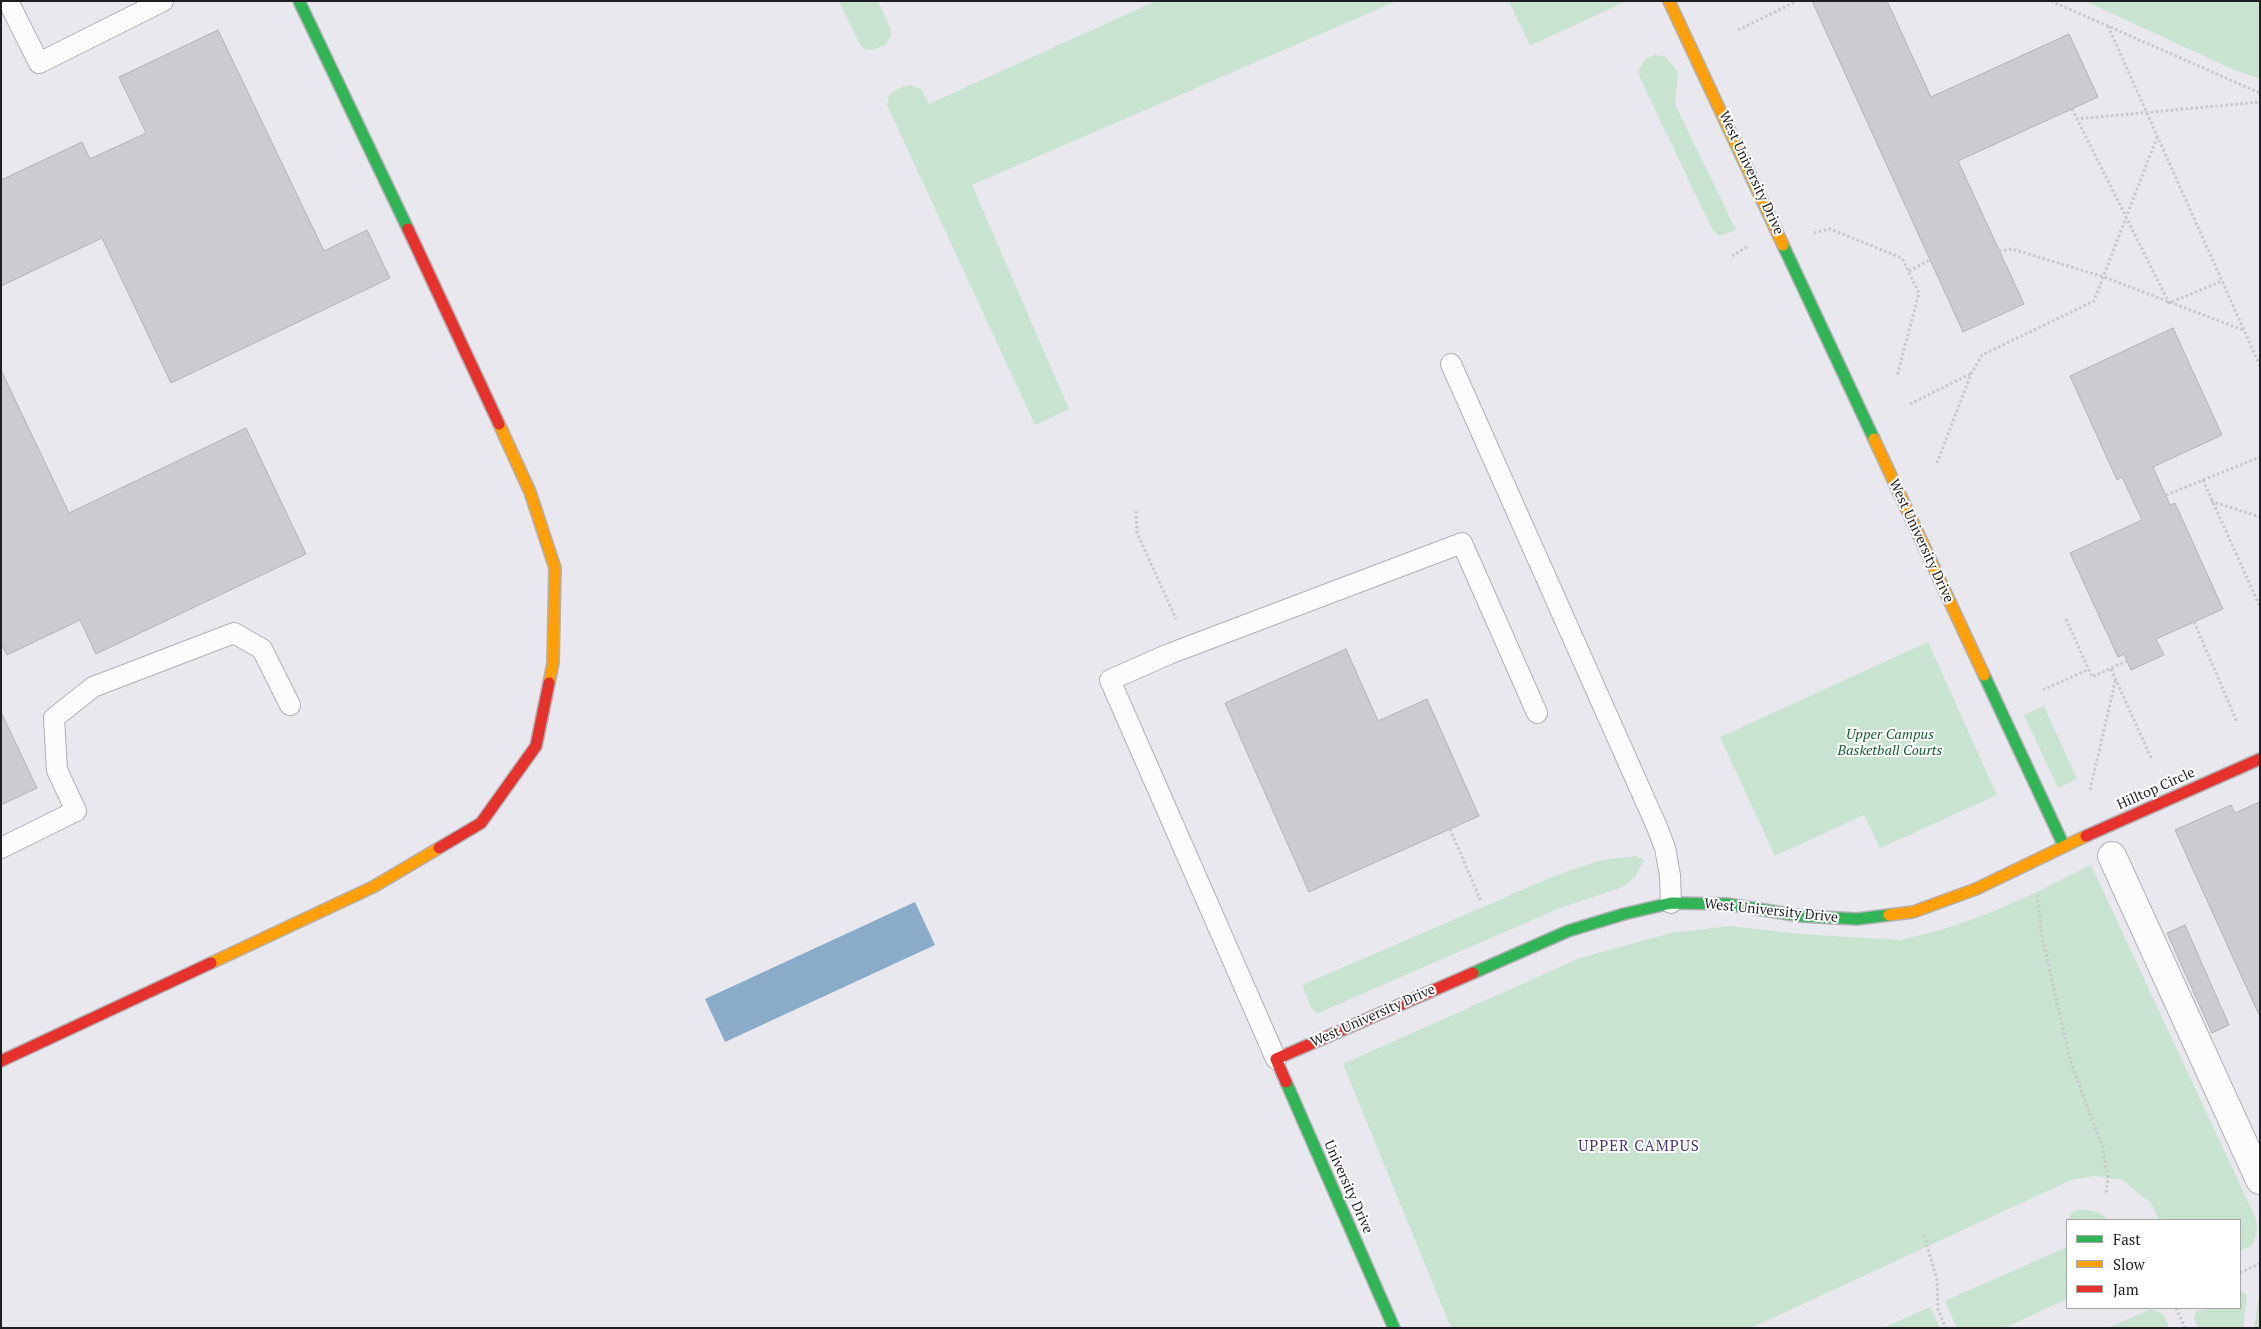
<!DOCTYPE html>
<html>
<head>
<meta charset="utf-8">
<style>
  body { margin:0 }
  #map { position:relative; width:2261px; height:1329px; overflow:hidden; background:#e9e8ef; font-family:"PT Serif",serif }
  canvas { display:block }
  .frame { position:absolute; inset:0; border:2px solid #1f1e23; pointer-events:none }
  .legend { position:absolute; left:2066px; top:1219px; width:175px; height:90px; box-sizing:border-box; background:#fff; border:1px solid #a5a5a7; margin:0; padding:6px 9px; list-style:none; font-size:15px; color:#1f1e23 }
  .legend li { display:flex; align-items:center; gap:10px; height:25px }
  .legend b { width:25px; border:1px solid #a5a5a7 }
</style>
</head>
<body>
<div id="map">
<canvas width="2261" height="1329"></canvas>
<div class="frame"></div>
<ul class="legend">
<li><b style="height:6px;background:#30b455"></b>Fast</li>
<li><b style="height:6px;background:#ff9f0a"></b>Slow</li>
<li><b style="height:6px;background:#e5322d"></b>Jam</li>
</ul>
</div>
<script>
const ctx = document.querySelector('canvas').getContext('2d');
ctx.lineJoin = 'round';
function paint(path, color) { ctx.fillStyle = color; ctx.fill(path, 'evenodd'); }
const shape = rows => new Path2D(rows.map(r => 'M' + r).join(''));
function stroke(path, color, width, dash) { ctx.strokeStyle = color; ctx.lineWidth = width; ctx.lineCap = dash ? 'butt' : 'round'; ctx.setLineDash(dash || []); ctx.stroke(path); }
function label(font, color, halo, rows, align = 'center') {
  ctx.font = font + ' "PT Serif",serif'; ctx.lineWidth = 4; ctx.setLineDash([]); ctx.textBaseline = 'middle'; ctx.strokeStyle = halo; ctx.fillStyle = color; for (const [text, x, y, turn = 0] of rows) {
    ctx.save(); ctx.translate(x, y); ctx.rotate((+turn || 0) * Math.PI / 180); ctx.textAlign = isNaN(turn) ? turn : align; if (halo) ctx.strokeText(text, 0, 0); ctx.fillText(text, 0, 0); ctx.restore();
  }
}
paint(shape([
  [839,1,878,1,890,27,891,36,885,45,873,50,864,49,859,43],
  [1156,1,1397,1,972,185,1069,409,1035,425,887,105,889,95,899,88,911,85,921,89,929,104],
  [1509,1,1626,1,1530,46],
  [2085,1,2260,1,2260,79,2232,69],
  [1654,55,1665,56,1678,72,1675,104,1736,230,1719,236,1713,231,1639,76,1639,70,1645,59],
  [1928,642,1997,795,1880,848,1864,815,1775,856,1720,737],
  [2044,706,2077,779,2058,788,2024,715],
  [1636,856,1644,860,1635,877,1623,887,1560,908,1318,1013,1311,1008,1302,985,1557,875,1601,860],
  [2091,865,2256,1219,2257,1234,2252,1246,2240,1251,2240,1220,2159,1220,2151,1203,2122,1180,2094,1176,2071,1180,1751,1328,1451,1328,1343,1064,1580,958,1671,933,1730,926,1801,934,1901,940,1944,929,1987,914,2037,892],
  [2082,1209,2097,1212,2110,1220,2068,1220,2072,1212],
  [2067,1247,2067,1299,2005,1328,1957,1328,1945,1301],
  [2260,1289,2260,1328,2254,1328],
  [2242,1292,2247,1296,2243,1328,2198,1328,2194,1318,2196,1312,2206,1308,2240,1308,2240,1293],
  [1930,1307,1940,1328,1883,1328],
  [2151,1309,2163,1314,2169,1328,2108,1328]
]), '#c8e3d0');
paint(shape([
  [915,902,935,945,725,1042,705,999]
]), '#8bacc9');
const building = shape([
  [1812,1,1887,1,1931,97,2069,34,2098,97,1958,161,2024,304,1963,332,1812,1],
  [218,30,324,251,367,230,390,278,171,383,102,238,1,286,1,180,82,142,90,159,146,133,119,77,218,30],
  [2173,328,2222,435,2153,467,2170,505,2175,503,2223,609,2156,639,2164,655,2131,670,2124,654,2118,657,2070,553,2142,520,2122,477,2117,480,2070,376,2173,328],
  [1,370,69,513,246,428,306,554,96,654,80,620,7,655,1,644,1,370],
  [1346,649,1378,721,1427,699,1479,816,1309,892,1225,703,1346,649],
  [1,712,37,788,1,805,1,712],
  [2260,802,2260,1017,2175,830,2231,805,2235,813,2260,802],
  [2185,925,2229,1025,2212,1033,2167,933,2185,925]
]);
paint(building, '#cccbd0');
stroke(building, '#b3b2b7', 1);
const lane = shape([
  [8,1,39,63,163,1],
  [1451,364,1657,827,1665,848,1670,875,1671,903],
  [1,848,76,811,57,770,54,718,93,687,234,633,262,649,290,705],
  [1276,1059,1110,680,1169,654,1462,543,1537,713]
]);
const street = shape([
  [2112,856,2260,1180]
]);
const fast = shape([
  [299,1,408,229],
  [1783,245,1874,439],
  [1984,675,2064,846],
  [1473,973,1568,931,1624,914,1671,903,1727,904,1801,916,1857,919,1889,915],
  [1286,1082,1394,1328]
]);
const slow = shape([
  [1669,1,1783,245],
  [499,424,530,492,555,568,553,663,549,683],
  [1874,439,1984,675],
  [1889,915,1913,912,1976,889,2086,836],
  [211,963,373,887,439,848]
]);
const jam = shape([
  [408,229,499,424],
  [2086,836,2260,759],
  [439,848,481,823,536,746,549,683],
  [1,1061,211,963],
  [1286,1082,1276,1059,1473,973]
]);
stroke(lane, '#b1b0b6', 22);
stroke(street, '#b1b0b6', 30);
stroke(fast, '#b1b0b6', 14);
stroke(slow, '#b1b0b6', 14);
stroke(jam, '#b1b0b6', 14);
stroke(shape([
  [2051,1,2260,93],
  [2108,26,2260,366],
  [1738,30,1797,1],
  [2072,109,2169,303,2222,281],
  [2076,119,2260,102],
  [1814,233,1830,229,1902,258,1919,293,1897,376],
  [1999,251,2012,249,2104,277,2243,330],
  [1732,256,1747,247],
  [1909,271,1930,260],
  [1910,404,1970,374],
  [1937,463,1971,374,1982,355,2094,301,2157,137],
  [2203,480,2260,607],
  [2166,495,2260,457],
  [2211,501,2260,517],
  [1136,511,1137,533,1176,619],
  [2066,619,2092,677,2127,661],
  [2194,622,2237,722],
  [2111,669,2152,760],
  [2043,690,2089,669],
  [2090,790,2116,678],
  [1450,829,1481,901],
  [2037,895,2042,937,2071,1063,2102,1146,2108,1178,2106,1194],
  [1924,1235,1937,1280,1938,1310,1946,1328],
  [2240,1273,2260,1263],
  [2176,1308,2185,1328]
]), '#c9c9cc', 3, [2.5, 2.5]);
stroke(lane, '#fcfcfd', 20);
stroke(street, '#fcfcfd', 28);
stroke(fast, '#30b455', 11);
stroke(slow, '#ff9f0a', 11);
stroke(jam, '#e5322d', 11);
label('14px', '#1f1e23', '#fff', [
  ["West University Drive",1751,173,65],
  ["West University Drive",1921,541,65],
  ["Hilltop Circle",2156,789,-24],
  ["West University Drive",1771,911,6],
  ["West University Drive",1373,1016,-24],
  ["University Drive",1348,1187,66]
]);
label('italic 14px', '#145e2c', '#fff', [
  ["Upper Campus",1890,735],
  ["Basketball Courts",1890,751]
]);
ctx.letterSpacing = '1px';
label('15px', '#493773', '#fff', [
  ["UPPER CAMPUS",1639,1147]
]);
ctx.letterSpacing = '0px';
</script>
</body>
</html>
